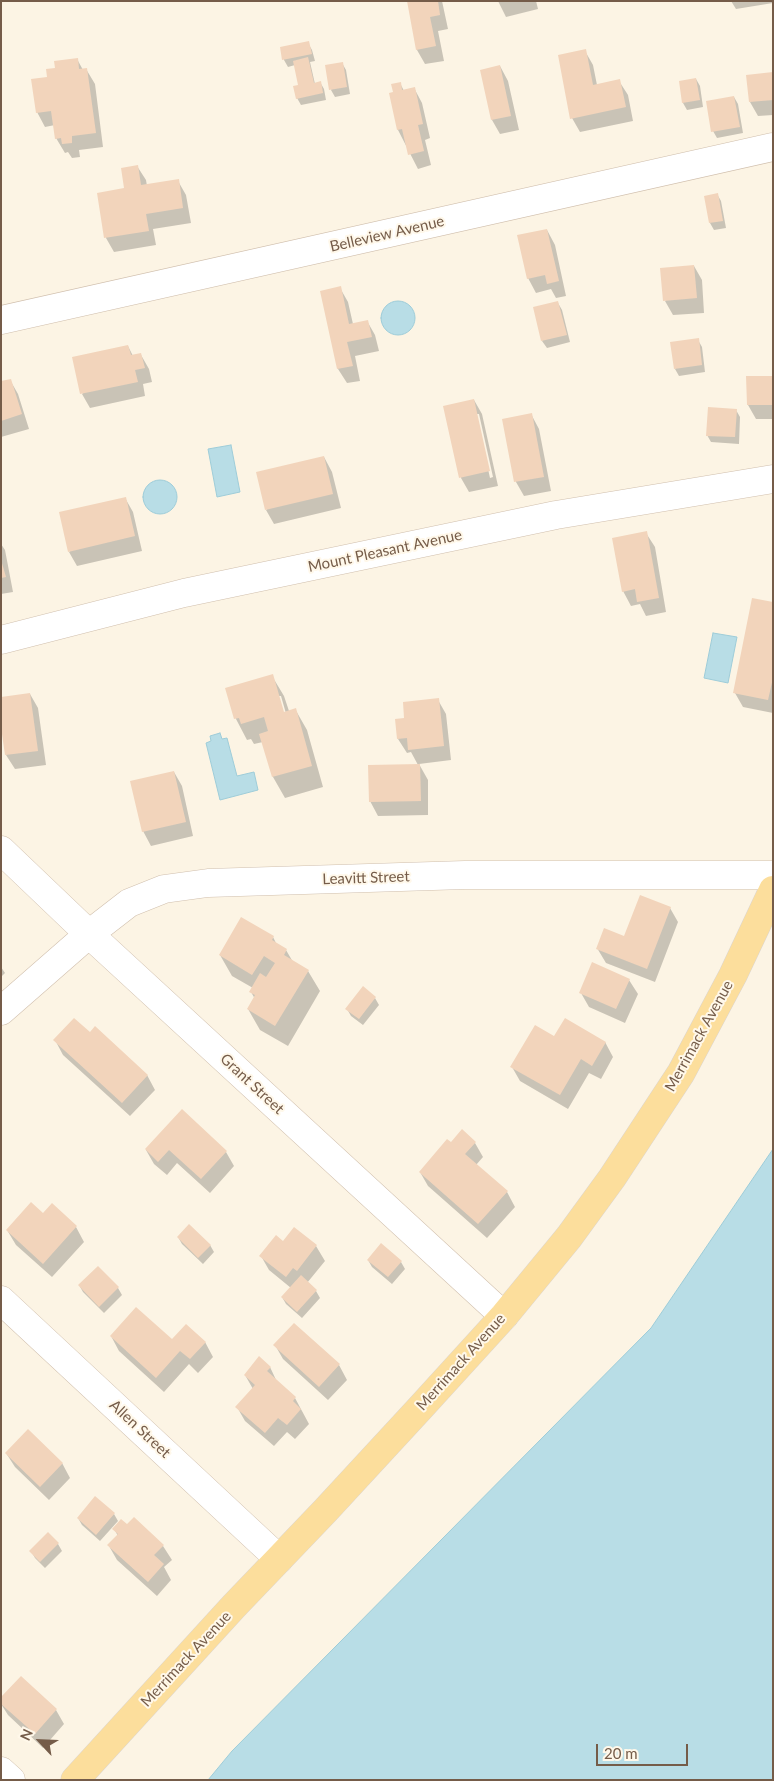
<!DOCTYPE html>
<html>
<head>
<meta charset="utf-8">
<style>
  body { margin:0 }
  #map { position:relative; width:774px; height:1781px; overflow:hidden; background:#fcf4e4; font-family:Lato,sans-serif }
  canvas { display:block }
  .frame { position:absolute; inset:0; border:2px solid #755c49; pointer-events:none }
  .north { position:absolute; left:15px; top:1716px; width:50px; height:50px; -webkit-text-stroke:4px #fff8ea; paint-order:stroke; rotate:295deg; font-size:14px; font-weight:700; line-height:20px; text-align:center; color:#755c49 }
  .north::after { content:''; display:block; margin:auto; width:18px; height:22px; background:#755c49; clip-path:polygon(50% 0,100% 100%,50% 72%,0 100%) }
  .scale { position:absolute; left:596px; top:1744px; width:92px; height:22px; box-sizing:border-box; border:2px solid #755c49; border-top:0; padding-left:6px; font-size:15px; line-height:18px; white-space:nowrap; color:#755c49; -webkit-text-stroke:4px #fff8ea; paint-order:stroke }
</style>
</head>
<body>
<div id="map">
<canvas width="774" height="1781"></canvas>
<div class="frame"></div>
<div class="north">N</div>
<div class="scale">20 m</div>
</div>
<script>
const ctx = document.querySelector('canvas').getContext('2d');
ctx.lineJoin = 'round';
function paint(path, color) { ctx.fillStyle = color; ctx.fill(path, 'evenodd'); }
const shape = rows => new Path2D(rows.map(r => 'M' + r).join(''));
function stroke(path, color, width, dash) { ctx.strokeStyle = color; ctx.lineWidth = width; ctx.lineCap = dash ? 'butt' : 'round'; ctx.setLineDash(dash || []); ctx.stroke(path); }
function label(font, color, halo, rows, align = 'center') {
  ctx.font = font + ' Lato,sans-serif'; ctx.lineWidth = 4; ctx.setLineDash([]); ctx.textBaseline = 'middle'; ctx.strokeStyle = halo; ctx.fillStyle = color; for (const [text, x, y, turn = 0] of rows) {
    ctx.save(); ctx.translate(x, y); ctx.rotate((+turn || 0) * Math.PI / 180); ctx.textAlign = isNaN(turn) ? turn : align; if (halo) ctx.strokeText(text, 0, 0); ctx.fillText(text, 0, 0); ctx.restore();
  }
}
const water = shape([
  '381 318a17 17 0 1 1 34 0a17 17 0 1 1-34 0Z',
  [231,445,240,492,217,497,208,449,231,445],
  '143 497a17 17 0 1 1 34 0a17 17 0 1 1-34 0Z',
  [713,633,737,637,728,683,704,678,713,633],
  [220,733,222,739,227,738,237,776,254,772,258,790,220,800,206,743,211,741,210,736,220,733],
  [773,1149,773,1780,208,1780,232,1751,651,1328,773,1149]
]);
paint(water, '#b8dde6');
stroke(water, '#9eccd8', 1);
paint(shape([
  [408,1,442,1,448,29,438,31,444,61,425,64,417,50],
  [498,1,536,1,538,9,506,17],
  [731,1,773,1,773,3,736,9],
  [308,43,312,50,315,61,310,62,315,84,320,82,324,89,326,100,301,105,297,98,300,86,295,65,288,67,284,60,281,48],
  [585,51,593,65,597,85,619,81,628,95,633,121,580,132,572,118],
  [77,59,83,70,86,69,95,84,103,147,79,150,80,157,72,158,68,152,65,153,56,138,55,125,45,127,37,112,49,78,56,69],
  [342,63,346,70,350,94,335,97,331,90],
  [500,66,508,81,519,130,500,134,492,120],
  [773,73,773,115,758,116,750,102],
  [696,79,700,86,703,107,687,110,683,103,680,82],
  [400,83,404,91,414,88,422,103,430,138,425,140,431,165,418,169,398,130,395,93],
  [734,97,738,104,743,133,717,138,713,131],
  [137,166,146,180,147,186,178,181,186,195,191,223,153,229,156,245,114,252,106,238,99,194,126,189],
  [717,194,721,201,726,228,714,230,710,223,705,197],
  [547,230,555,245,566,296,556,298,551,289,536,293,528,278],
  [694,266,702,280,704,313,673,315,665,301],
  [340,288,348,302,353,324,367,321,375,335,379,351,355,356,360,381,347,383,338,369,322,292],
  [558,303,562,310,570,342,547,348,542,341],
  [698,340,702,347,705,372,679,376,675,369],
  [128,346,133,356,141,355,149,369,152,382,143,384,145,396,90,408,82,394],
  [773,377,773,419,756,419,748,405],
  [10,380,18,394,29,429,1,437,1,383],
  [474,400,482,414,498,486,469,492,461,478],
  [476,414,479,414,493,477,490,478],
  [736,410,740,417,739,444,711,442,707,435],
  [531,414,539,429,551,491,524,496,516,482,503,420],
  [324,457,332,472,341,508,274,524,266,510],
  [125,498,133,512,142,551,77,566,69,552],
  [646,533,655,547,666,612,646,616,640,604,631,606,623,591],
  [1,544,5,550,13,592,1,594],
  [773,603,773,713,743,707,735,693],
  [272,676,284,696,289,711,295,709,307,730,323,787,285,798,273,777,263,742,254,744,251,739,247,740,236,719,227,689],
  [278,696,281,696,287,717,284,718],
  [30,694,38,708,46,765,15,769,6,755],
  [438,700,446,714,451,760,419,764,428,780,428,815,378,816,370,801,418,765,411,752,407,753,398,739,406,719],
  [174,772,182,786,193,836,151,846,143,831],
  [670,908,678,922,655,982,606,963,597,948,625,938],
  [273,937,277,945,286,950,293,962,308,971,320,991,288,1046,260,1030,248,1009,255,999,251,992,253,988,232,976,220,955],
  [1,967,5,973,1,977],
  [629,980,638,994,625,1023,589,1007,581,993],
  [375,998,379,1005,363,1025,351,1016,347,1009],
  [555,1038,605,1042,613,1057,601,1079,589,1073,568,1109,520,1081,512,1067],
  [55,1040,147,1075,155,1090,130,1116,63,1055],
  [182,1111,226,1152,234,1166,210,1193,177,1163,167,1175,154,1164,146,1150],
  [451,1143,475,1143,483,1157,476,1165,507,1192,515,1207,487,1238,428,1186,420,1172],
  [52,1205,76,1227,84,1242,52,1277,16,1245,7,1230,43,1215],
  [294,1228,316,1246,325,1261,307,1283,316,1291,320,1298,302,1318,286,1304,282,1297,291,1288,269,1270,261,1256,283,1242],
  [178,1237,210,1245,214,1252,203,1264,182,1244],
  [368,1260,401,1262,405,1269,392,1284,372,1267],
  [79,1285,118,1288,122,1295,104,1313,83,1292],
  [294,1324,339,1365,347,1380,328,1400,283,1359,275,1345],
  [111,1336,205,1342,213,1357,198,1373,189,1364,164,1392,119,1351],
  [270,1367,277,1382,295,1398,309,1424,295,1439,287,1432,274,1446,245,1421,237,1407,253,1389,245,1375],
  [6,1453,62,1463,70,1478,49,1500,15,1467],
  [114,1514,118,1521,100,1541,82,1525,78,1518],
  [114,1529,163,1546,172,1560,164,1567,171,1580,157,1596,117,1560,109,1546,118,1536],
  [48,1533,58,1544,62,1551,45,1568,35,1558,31,1551],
  [1,1699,56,1710,64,1724,43,1748,8,1715,1,1704]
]), '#0003');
paint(shape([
  [407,1,438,1,440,15,430,17,436,46,416,50],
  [309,41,312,54,282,60,280,47],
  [586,49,593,85,620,79,626,107,570,119,558,55],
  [308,57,314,83,321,81,323,93,296,99,293,86,298,85,293,61],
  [78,58,79,69,87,68,96,133,72,136,72,143,62,144,61,138,55,139,51,111,36,113,31,79,47,77,46,69,55,68,54,61],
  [343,62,347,87,329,90,325,65],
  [500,65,511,116,491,120,480,70],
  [773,72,773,100,749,102,746,75],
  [696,78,700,100,682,103,679,81],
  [401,82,402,90,415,87,423,124,418,125,424,151,408,155,402,129,397,130,389,93,393,92,391,84],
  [734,96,740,127,711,132,706,101],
  [138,165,141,185,179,179,183,208,146,214,149,231,104,238,97,193,124,188,121,168],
  [718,193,723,221,709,223,704,196],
  [547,229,559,281,547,284,545,275,527,279,517,235],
  [694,265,697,298,663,301,660,268],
  [341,286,349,324,368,320,372,337,347,342,353,366,337,369,320,291],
  [558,301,567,335,541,341,533,307],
  [699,338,702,365,674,369,670,342],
  [128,345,131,355,141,353,145,368,135,370,138,382,80,394,72,357],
  [746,376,773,376,773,405,747,405],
  [11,379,22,414,1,421,1,381],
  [474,399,490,471,459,478,443,406],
  [708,407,737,409,735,437,706,436],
  [532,413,544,477,514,482,502,419],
  [324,456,333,494,265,510,256,472],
  [126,497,135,536,68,552,59,512],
  [647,531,659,598,637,602,635,589,622,592,612,538],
  [1,560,6,577,1,578],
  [752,598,773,602,773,678,768,700,733,693],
  [273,674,284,712,296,708,312,766,272,777,259,734,268,731,264,717,241,724,239,718,234,719,225,688],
  [30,693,38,751,5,755,1,727,1,697],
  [439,698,444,746,408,750,407,738,397,739,395,719,404,718,403,702],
  [420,764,421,801,369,802,368,765],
  [174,771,186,822,142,832,130,781],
  [640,895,671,907,647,969,596,949,604,928,624,936],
  [241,917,274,936,272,940,287,949,284,955,309,970,275,1026,247,1009,255,995,249,992,260,973,266,977,275,963,264,956,252,975,219,955],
  [592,962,630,979,616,1009,579,993],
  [363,986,376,997,359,1019,345,1009],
  [74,1018,90,1032,95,1026,148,1075,122,1103,53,1040],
  [565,1018,606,1042,592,1066,581,1059,560,1095,510,1067,535,1025,554,1036],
  [182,1109,227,1151,201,1179,169,1150,158,1162,145,1149],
  [462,1129,476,1142,465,1154,508,1191,478,1224,419,1172,447,1139,451,1142],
  [31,1202,43,1213,52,1203,77,1226,43,1264,6,1230],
  [189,1224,211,1245,198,1258,177,1237],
  [294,1227,317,1245,297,1271,293,1268,286,1277,259,1256,276,1235,283,1241],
  [381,1243,402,1261,388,1277,367,1260],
  [98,1266,119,1287,99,1307,78,1285],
  [301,1275,317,1290,297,1312,281,1297],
  [136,1307,172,1339,186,1324,206,1342,190,1359,180,1351,156,1378,110,1336],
  [294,1323,340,1364,319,1387,273,1345],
  [259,1356,271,1367,267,1371,296,1397,293,1401,301,1409,287,1425,278,1418,265,1433,235,1407,255,1385,244,1375],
  [28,1429,63,1463,40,1487,5,1453],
  [95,1496,115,1513,96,1535,77,1518],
  [134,1517,164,1545,154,1555,164,1564,148,1582,107,1545,118,1534,112,1529,121,1519,127,1524],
  [48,1532,59,1543,40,1562,29,1551],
  [21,1676,57,1709,35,1734,1,1704,1,1697]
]), '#f2d4bb');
const minor = shape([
  [1,320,773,147],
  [1,640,184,593,556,515,773,479],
  [1,850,89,934,504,1316],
  [1,1011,89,934,129,903,164,889,208,883,465,875,773,875],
  [1,1300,279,1559],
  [1,1771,11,1780]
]);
const major = shape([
  [75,1780,234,1606,325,1511,422,1406,504,1316,569,1237,612,1178,681,1073,733,975,773,890]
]);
stroke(minor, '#d0bfad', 29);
stroke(major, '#dbd5d0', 29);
stroke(minor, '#fff', 28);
stroke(major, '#fcde9c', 28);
label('15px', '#755c49', '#fff8ea', [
  ["Belleview Avenue",387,234,-13],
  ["Mount Pleasant Avenue",385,551,-12],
  ["Leavitt Street",366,878,-2],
  ["Merrimack Avenue",699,1036,-61],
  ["Grant Street",252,1084,43],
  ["Merrimack Avenue",461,1362,-48],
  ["Allen Street",140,1429,43],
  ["Merrimack Avenue",186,1659,-47]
]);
</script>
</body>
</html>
